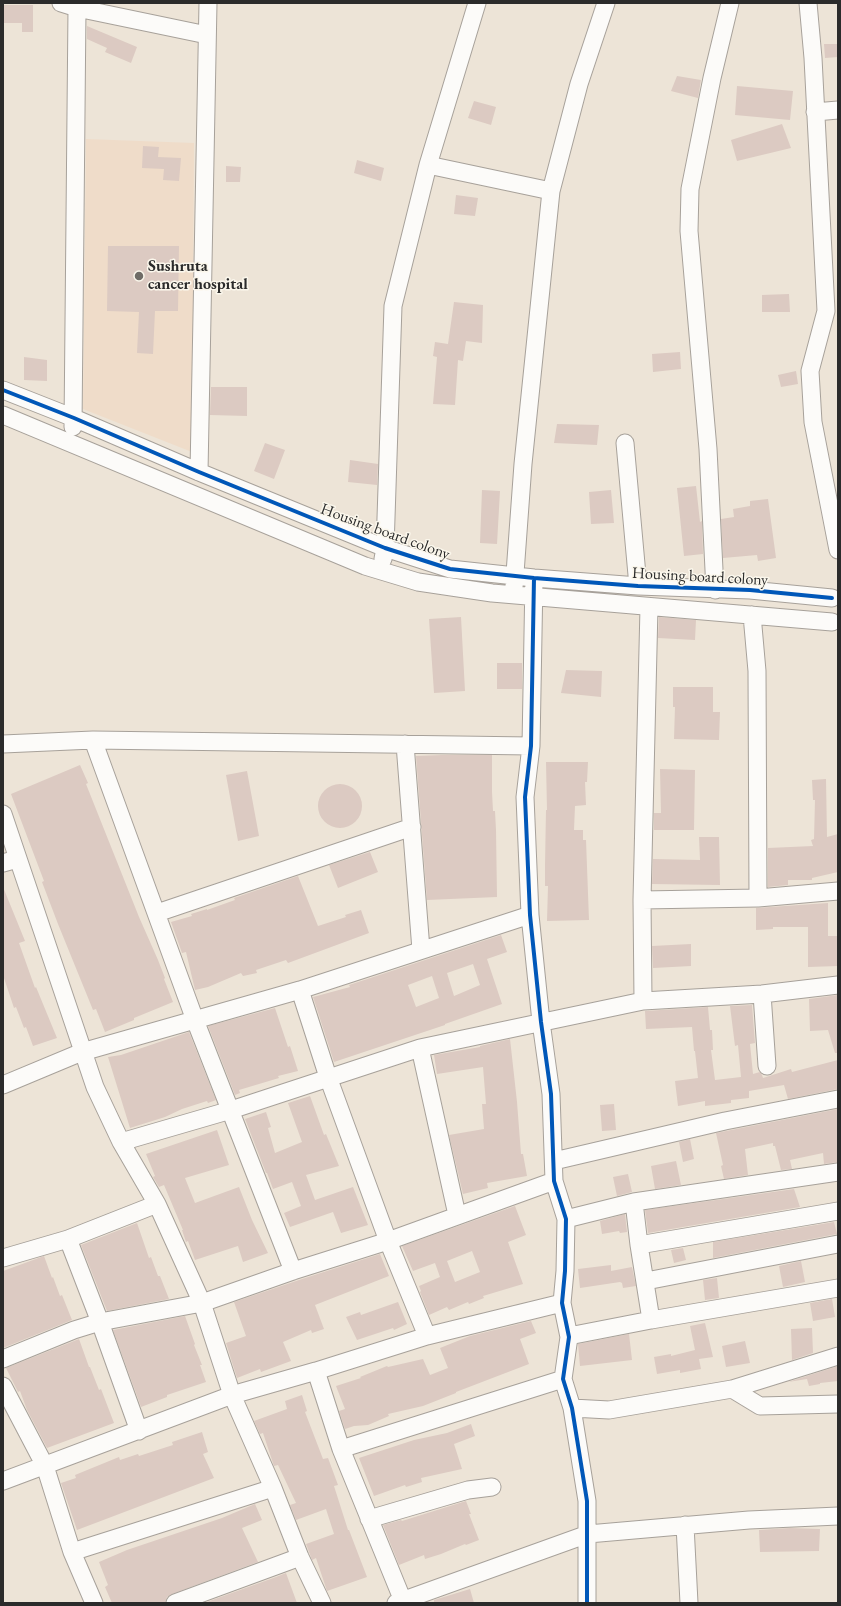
<!DOCTYPE html>
<html>
<head>
<meta charset="utf-8">
<style>
  body { margin:0 }
  #map { position:relative; width:841px; height:1606px; overflow:hidden; background:#ede4d7; font-family:"EB Garamond",serif }
  canvas { display:block }
  .frame { position:absolute; inset:0; border:4px solid #2b2b2b; pointer-events:none }
</style>
</head>
<body>
<div id="map">
<canvas width="841" height="1606"></canvas>
<div class="frame"></div>
</div>
<script>
const ctx = document.querySelector('canvas').getContext('2d');
ctx.lineJoin = 'round';
function paint(path, color) { ctx.fillStyle = color; ctx.fill(path, 'evenodd'); }
const shape = rows => new Path2D(rows.map(r => 'M' + r).join(''));
function stroke(path, color, width, dash) { ctx.strokeStyle = color; ctx.lineWidth = width; ctx.lineCap = dash ? 'butt' : 'round'; ctx.setLineDash(dash || []); ctx.stroke(path); }
function label(font, color, halo, rows, align = 'center') {
  ctx.font = font + ' "EB Garamond",serif'; ctx.lineWidth = 3; ctx.setLineDash([]); ctx.textBaseline = 'middle'; ctx.strokeStyle = halo; ctx.fillStyle = color; for (const [text, x, y, turn = 0] of rows) {
    ctx.save(); ctx.translate(x, y); ctx.rotate((+turn || 0) * Math.PI / 180); ctx.textAlign = isNaN(turn) ? turn : align; if (halo) ctx.strokeText(text, 0, 0); ctx.fillText(text, 0, 0); ctx.restore();
  }
}
paint(shape([
  [86,139,194,143,192,452,83,409]
]), '#efdcc9');
paint(shape([
  [3,5,33,5,33,32,22,32,22,23,3,23],
  [87,26,137,47,131,63,105,52,107,48,87,39],
  [824,44,838,44,838,57,825,58],
  [677,76,701,80,698,98,671,91],
  [737,86,793,91,790,120,735,115],
  [474,101,496,107,491,125,468,118],
  [782,124,791,148,737,161,731,140],
  [143,146,159,147,158,157,181,158,179,181,163,180,164,169,142,168],
  [357,160,384,168,381,181,354,173],
  [226,166,241,167,240,182,226,182],
  [456,195,478,198,475,216,454,214],
  [108,246,179,246,178,311,155,311,153,354,137,353,139,312,107,311],
  [789,294,790,312,762,312,762,295],
  [454,302,483,305,482,343,466,341,463,361,458,360,455,405,433,404,437,357,433,356,435,342,448,344],
  [680,352,681,369,653,372,652,354],
  [24,357,47,360,47,381,24,380],
  [796,371,798,384,781,387,778,375],
  [211,387,247,387,247,416,210,415],
  [557,424,599,425,597,445,554,443],
  [265,443,285,450,274,479,254,471],
  [350,460,378,464,377,485,348,482],
  [696,486,700,522,702,521,703,554,684,556,677,488],
  [482,490,500,491,497,544,480,543],
  [611,490,614,523,591,524,589,492],
  [768,499,776,558,758,561,757,555,723,558,721,519,734,517,733,509,750,506,750,501],
  [461,617,465,691,434,693,429,619],
  [659,617,696,620,695,640,658,638],
  [497,663,522,663,522,689,497,689],
  [566,670,602,671,601,697,561,693],
  [673,687,713,687,713,712,720,712,719,740,674,739,675,707,673,707],
  [442,755,492,755,492,792,493,811,495,811,496,830,497,897,427,900,416,756],
  [546,762,588,762,587,782,585,782,586,805,575,806,574,830,583,830,583,840,586,840,589,920,547,921,548,886,545,886,545,865,546,810,547,810],
  [80,765,88,783,86,784,139,917,158,960,165,978,164,979,173,1002,134,1018,134,1020,105,1032,96,1009,93,1010,58,924,42,882,44,881,11,794],
  [660,769,695,770,694,830,654,830,654,813,661,813],
  [247,771,259,836,238,841,226,775],
  [826,779,827,837,838,834,838,872,812,878,812,880,788,880,788,885,768,887,768,848,813,846,811,840,814,839,815,800,813,800,812,780],
  '318 806a22 22 0 1 1 44 0a22 22 0 1 1-44 0Z',
  [699,837,719,837,720,885,652,884,653,859,700,860],
  [370,852,378,872,338,888,329,865],
  [298,876,318,926,346,917,345,915,361,910,369,933,288,963,286,960,256,970,257,973,243,976,241,973,208,987,195,990,186,952,182,953,171,922,192,916,191,914,207,909,207,910,235,900,234,898],
  [3,887,25,941,19,943,35,988,36,987,57,1038,33,1046,26,1027,24,1028,16,1007,14,1008,3,975],
  [828,903,828,936,838,936,838,966,808,967,808,927,773,927,773,929,756,930,756,908],
  [501,935,507,952,487,959,502,1004,445,1024,445,1025,334,1062,313,997,350,987,349,985],
  [473,964,480,985,454,996,447,973],
  [432,976,439,998,416,1007,408,985],
  [691,944,691,966,653,968,652,946],
  [838,995,838,1053,835,1053,828,1030,810,1031,809,999],
  [752,1005,755,1043,750,1044,753,1074,760,1072,762,1075,763,1078,791,1069,792,1072,838,1060,838,1089,788,1099,784,1085,749,1091,749,1098,731,1100,731,1103,705,1106,705,1101,678,1106,675,1081,698,1078,695,1051,694,1051,692,1027,646,1029,645,1011,708,1007,710,1030,712,1030,713,1050,711,1050,715,1080,741,1077,738,1045,735,1046,730,1006],
  [275,1008,288,1047,290,1046,298,1071,278,1076,279,1078,239,1090,240,1093,235,1095,208,1026],
  [189,1032,216,1100,208,1103,207,1101,182,1109,165,1117,130,1128,108,1057,121,1055],
  [510,1039,517,1102,521,1154,523,1154,527,1176,487,1183,488,1188,463,1194,449,1135,484,1129,482,1104,486,1104,483,1067,437,1074,434,1055,480,1047,480,1046],
  [310,1096,324,1135,326,1134,339,1166,306,1175,315,1200,353,1187,368,1225,341,1233,333,1212,290,1227,284,1213,301,1206,292,1182,273,1189,267,1173,266,1173,245,1119,266,1112,271,1127,268,1128,275,1153,302,1142,288,1103],
  [614,1104,616,1130,602,1131,600,1105],
  [838,1109,838,1162,824,1164,823,1153,790,1160,792,1169,781,1170,775,1146,773,1146,773,1143,745,1149,748,1175,724,1179,721,1166,723,1165,716,1133],
  [217,1130,229,1165,185,1178,195,1203,239,1187,252,1220,268,1253,243,1262,238,1246,195,1260,188,1241,186,1242,182,1230,183,1230,164,1185,159,1187,153,1177,155,1176,146,1154],
  [690,1139,694,1159,683,1162,679,1142],
  [676,1161,681,1185,655,1189,651,1166],
  [628,1174,632,1192,617,1196,613,1177],
  [794,1189,800,1207,648,1233,645,1210],
  [515,1206,526,1235,508,1242,523,1284,483,1296,484,1298,469,1304,468,1302,449,1310,447,1307,429,1315,420,1292,421,1291,419,1286,440,1277,435,1263,413,1271,402,1246],
  [472,1251,480,1272,455,1282,447,1261],
  [625,1214,627,1232,620,1233,619,1231,602,1234,600,1221],
  [834,1222,837,1234,713,1258,713,1242],
  [137,1223,149,1258,151,1257,158,1276,160,1276,169,1299,107,1311,81,1245],
  [683,1248,686,1260,674,1263,671,1250],
  [380,1254,389,1276,315,1305,324,1329,312,1333,311,1330,283,1342,291,1361,261,1372,260,1369,237,1378,226,1343,246,1336,234,1302,302,1279],
  [44,1256,52,1278,53,1277,60,1296,62,1295,72,1320,3,1348,3,1271],
  [801,1261,805,1282,783,1287,779,1266],
  [611,1265,611,1271,632,1267,636,1286,623,1288,622,1283,620,1282,580,1288,578,1269],
  [717,1278,719,1298,705,1300,703,1280],
  [832,1299,835,1317,813,1321,810,1303],
  [398,1302,407,1324,394,1330,393,1328,357,1340,346,1317,360,1312,361,1315],
  [185,1316,195,1344,194,1345,202,1365,200,1365,206,1382,167,1395,167,1397,141,1407,113,1330],
  [531,1321,536,1333,520,1339,529,1364,456,1392,456,1393,423,1406,388,1414,389,1416,368,1425,354,1426,345,1429,339,1411,345,1409,336,1386,361,1378,360,1377,387,1366,388,1367,423,1359,430,1375,448,1368,440,1348,470,1336],
  [705,1323,713,1357,699,1359,701,1369,680,1373,680,1370,657,1374,654,1357,671,1354,671,1356,695,1350,690,1326],
  [812,1328,813,1353,792,1360,791,1329],
  [629,1334,632,1360,580,1366,578,1344],
  [79,1339,89,1367,90,1367,99,1390,101,1389,114,1423,47,1448,27,1410,20,1391,18,1392,6,1368],
  [745,1341,750,1363,726,1367,722,1346],
  [838,1366,838,1381,820,1383,820,1384,809,1386,807,1379,788,1382],
  [302,1395,307,1411,305,1412,323,1459,328,1458,338,1485,334,1486,348,1530,349,1530,367,1577,327,1591,316,1558,312,1560,306,1544,334,1534,326,1509,296,1520,290,1505,296,1503,278,1465,274,1466,263,1433,260,1434,254,1421,287,1409,285,1401],
  [471,1424,475,1436,454,1444,462,1469,421,1478,422,1482,406,1487,405,1485,374,1496,359,1458,414,1440,447,1433],
  [202,1432,208,1452,203,1454,214,1478,77,1530,61,1483,76,1478,75,1475,119,1457,120,1460,138,1454,139,1456,173,1445,172,1442],
  [466,1501,471,1514,469,1514,479,1540,466,1545,465,1544,441,1554,425,1559,424,1555,399,1565,383,1525,401,1520,402,1521],
  [255,1504,262,1520,242,1528,258,1562,172,1594,167,1597,165,1603,112,1603,105,1587,108,1585,99,1562,127,1550,222,1518],
  [790,1528,820,1529,819,1551,760,1552,759,1530],
  [286,1573,297,1603,204,1603,276,1577],
  [470,1589,474,1603,434,1603,434,1600]
]), '#dccac2');
const minor = shape([
  [61,3,77,8,207,35],
  [808,3,813,58,826,311,810,371,813,422,838,550],
  [815,112,838,110],
  [428,165,551,191],
  [3,390,74,418,199,472,385,548,450,569,534,578,638,586,750,590,832,598],
  [3,415,365,566,418,582,492,593,832,622],
  [73,427,77,8],
  [625,443,638,586],
  [199,472,208,3],
  [383,559,385,548,393,306,428,165,477,3],
  [534,578,531,746,525,797,530,915,541,1022,551,1094,554,1181,566,1219,565,1271,562,1303,569,1337,563,1379,572,1408,587,1501,587,1603],
  [514,587,523,464,551,191,579,84,606,3],
  [715,590,708,449,689,231,690,189,712,78,730,3],
  [752,615,757,671,758,898],
  [93,740,195,1020,293,1271],
  [3,744,93,740,531,746],
  [405,744,421,950],
  [3,814,95,1087,121,1142,157,1204,68,1239,3,1258],
  [3,863,17,859],
  [642,900,758,898,838,891],
  [157,913,412,827],
  [300,990,328,1077,388,1241,427,1336],
  [762,994,767,1066],
  [643,1001,642,900,649,607],
  [420,1048,457,1215],
  [3,1085,82,1052,300,990,530,915],
  [121,1142,231,1110,420,1048,643,1001,762,994,838,985],
  [554,1161,725,1121,838,1099],
  [634,1202,639,1245,651,1320],
  [157,1204,202,1303,232,1395,273,1488,300,1557,322,1603],
  [566,1219,634,1202,838,1172],
  [68,1239,100,1322,139,1431],
  [639,1245,838,1211],
  [646,1281,838,1244],
  [569,1337,574,1335,651,1320,838,1288],
  [3,1359,74,1330,100,1322,202,1303,293,1271,388,1241,554,1181],
  [316,1371,341,1449,403,1601],
  [3,1386,45,1466,72,1552,94,1603],
  [732,1389,838,1356],
  [572,1408,609,1410,732,1389,760,1406,838,1404],
  [341,1449,563,1379],
  [3,1481,232,1395,316,1371,427,1336,562,1303],
  [369,1519,468,1490,492,1487],
  [685,1525,689,1603],
  [72,1552,273,1488],
  [175,1603,300,1557],
  [396,1603,588,1534,749,1520,838,1516]
]);
stroke(minor, '#a7a19a', 19);
stroke(minor, '#fcfbf9', 17);
stroke(shape([
  [3,390,74,418,199,472,385,548,450,569,534,578,638,586,750,590,832,598],
  [534,578,531,746,525,797,530,915,541,1022,551,1094,554,1181,566,1219,565,1271,562,1303,569,1337,563,1379,572,1408,587,1501,587,1603]
]), '#0057b8', 4);
for (const [x, y, r, color] of [
  [139,276,5,"#6f6c67"]
]) { const dot = new Path2D(); dot.arc(x, y, r, 0, 2 * Math.PI); ctx.fillStyle = color; ctx.fill(dot); stroke(dot, '#fbf7ec', 1.5); }
label('bold 16px', '#2b2b2b', '#fbf7ec', [
  ["Sushruta",148,267],
  ["cancer hospital",148,285]
], 'left');
label('16px', '#2b2b2b', '#fbf7ec', [
  ["Housing board colony",385,532,20],
  ["Housing board colony",700,577,3]
]);
</script>
</body>
</html>
